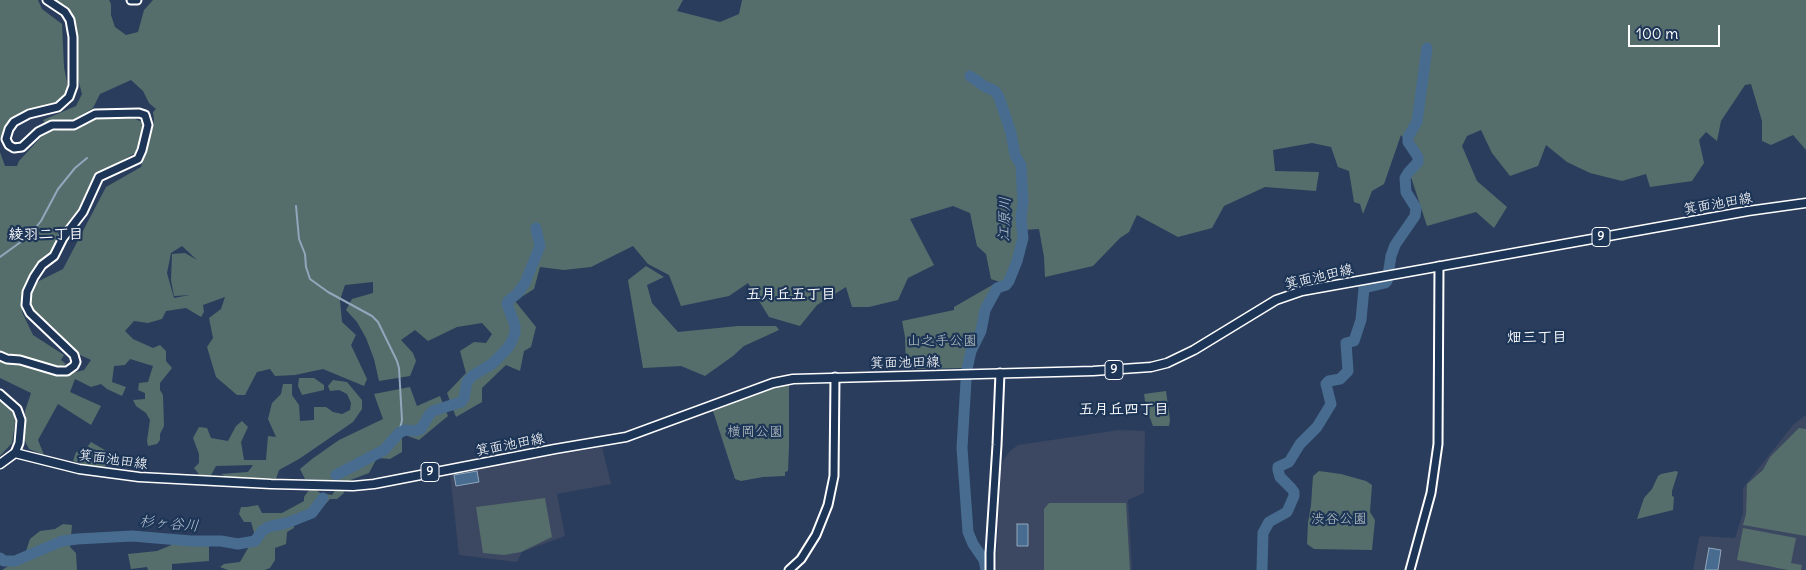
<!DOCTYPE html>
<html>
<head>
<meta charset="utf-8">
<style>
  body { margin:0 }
  #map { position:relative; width:1806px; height:570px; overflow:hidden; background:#2b3d5c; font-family:Delius,sans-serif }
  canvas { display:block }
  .scale { position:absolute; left:1628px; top:25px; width:92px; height:22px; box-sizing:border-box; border:2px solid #fff; border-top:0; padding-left:6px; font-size:15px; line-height:18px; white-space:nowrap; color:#fff; -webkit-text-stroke:4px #1d3557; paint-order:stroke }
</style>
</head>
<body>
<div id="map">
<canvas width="1806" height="570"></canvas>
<div class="scale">100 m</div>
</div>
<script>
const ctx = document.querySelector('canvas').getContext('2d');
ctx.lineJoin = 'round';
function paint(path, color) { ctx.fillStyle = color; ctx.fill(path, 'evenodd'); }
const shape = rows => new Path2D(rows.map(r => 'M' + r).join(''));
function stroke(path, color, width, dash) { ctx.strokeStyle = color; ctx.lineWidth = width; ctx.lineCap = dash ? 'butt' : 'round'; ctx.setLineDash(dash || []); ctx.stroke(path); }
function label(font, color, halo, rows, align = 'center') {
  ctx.font = font + ' Delius,"Klee One",sans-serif'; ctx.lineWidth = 4.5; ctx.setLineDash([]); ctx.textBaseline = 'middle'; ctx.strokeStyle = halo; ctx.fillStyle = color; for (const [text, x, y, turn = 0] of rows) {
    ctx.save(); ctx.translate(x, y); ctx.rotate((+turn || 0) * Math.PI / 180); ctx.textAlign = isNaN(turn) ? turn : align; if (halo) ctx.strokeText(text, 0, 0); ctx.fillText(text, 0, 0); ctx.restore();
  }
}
paint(shape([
  [1804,416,1806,416,1806,570,1693,570,1699,538,1701,536,1735,538,1743,513,1743,488,1793,425],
  [1119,430,1145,431,1144,493,1128,500,1132,570,996,570,1001,468,1004,459,1010,451,1018,445],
  [602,447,611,484,557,494,565,536,522,552,517,562,459,555,450,474,451,473]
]), '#3c4761');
paint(shape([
  [0,0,38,0,42,9,62,24,64,67,68,88,66,98,58,104,26,111,16,117,6,128,0,139],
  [52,0,109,0,111,4,111,15,115,27,126,35,138,32,144,10,153,0,683,0,677,11,720,22,739,14,742,0,1806,0,1806,150,1793,135,1771,145,1762,141,1762,121,1751,84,1745,85,1721,121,1717,141,1706,132,1699,140,1704,163,1692,181,1650,187,1646,174,1622,181,1590,173,1567,162,1546,145,1538,166,1510,176,1492,153,1481,130,1467,136,1462,146,1477,181,1507,207,1494,228,1476,212,1427,226,1411,177,1416,155,1401,135,1384,184,1372,191,1363,214,1360,204,1354,202,1349,171,1338,167,1331,147,1312,143,1273,150,1275,171,1319,172,1316,191,1265,187,1224,206,1212,228,1178,237,1137,215,1129,232,1120,238,1093,266,1045,277,1044,257,1039,229,1023,230,1008,285,991,279,986,254,977,246,970,213,953,206,910,219,934,265,908,278,898,300,869,307,852,307,846,287,817,305,800,326,769,317,748,283,729,296,681,306,669,275,648,264,633,246,591,267,564,270,540,267,534,289,515,301,536,327,531,347,524,351,520,371,506,365,482,388,482,402,456,417,447,393,466,373,460,351,474,342,486,343,492,334,482,323,457,327,428,341,415,330,401,340,413,353,416,361,410,376,379,381,374,359,366,338,357,322,346,310,352,299,373,293,373,282,345,285,340,300,342,322,356,335,351,345,367,379,364,386,323,369,295,375,275,376,270,369,257,372,245,395,237,395,216,377,207,347,213,338,209,318,221,309,225,297,203,305,204,312,201,317,186,308,166,311,162,319,148,323,134,321,125,331,133,339,153,348,160,345,166,351,166,361,172,368,160,383,160,390,163,395,164,426,160,434,160,440,157,444,148,446,147,441,150,420,146,413,136,406,133,400,145,399,145,393,138,390,139,383,148,382,153,366,130,359,125,365,114,366,112,382,126,387,122,396,107,389,101,384,91,387,75,379,70,392,101,406,91,425,58,404,38,440,44,455,29,449,24,439,26,425,25,411,31,393,0,378,0,361,20,364,42,371,68,374,84,370,91,360,78,354,58,332,35,314,31,308,31,291,39,281,63,269,106,187,141,167,149,137,153,128,154,119,153,112,156,109,149,103,143,91,131,80,100,94,93,108,73,120,49,122,46,125,43,120,76,106,82,94,77,75,75,24,72,15,68,11],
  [182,246,197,260,185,253,172,254,171,280,174,296,190,295,174,298,167,273,171,253],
  [92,118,135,119,142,122,142,134,135,153,97,175,92,180,78,210,53,250,39,263,26,284,22,312,33,335,64,355,61,360,66,364,58,368,40,363,20,355,3,353,0,351,0,152,5,166,17,166,19,161,42,136,52,131,80,127],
  [646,266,664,277,647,285,652,303,678,332,738,326,776,326,779,330,744,346,733,356,705,376,681,366,643,368,628,280],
  [994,284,1004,284,998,286,995,289,984,310,980,332,970,352,966,368,906,369,905,337,902,321,954,310,954,307],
  [299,378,314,378,324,385,324,390,302,395,298,386],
  [333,380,347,382,362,400,362,409,353,422,299,459,279,470,276,479,226,477,221,474,248,472,253,465,216,466,210,477,201,477,194,468,199,463,199,454,193,438,199,427,207,428,211,438,228,441,236,426,242,421,248,427,241,442,244,460,266,460,268,436,276,437,268,419,272,403,281,394,283,384,292,384,292,395,299,405,300,421,314,420,314,407,326,407,333,412,342,414,350,410,351,403,347,394,339,390,330,391,328,386],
  [789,384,789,446,788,471,785,472,785,476,763,477,741,481,735,479,713,411,768,390],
  [410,387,417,406,440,396,448,416,419,440,402,434,402,452,390,459,377,458,369,473,348,481,305,479,300,469,312,459,339,440,383,419,374,394],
  [1166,391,1170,420,1169,426,1153,426,1146,407,1144,394],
  [0,400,8,406,14,416,15,423,12,443,0,456],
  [1799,428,1806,429,1806,536,1743,525,1746,514,1747,484,1763,470,1770,457],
  [91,442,110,453,113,458,107,466,97,468,73,461,76,452,85,450],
  [1319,471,1341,474,1366,481,1372,485,1370,512,1375,520,1372,550,1314,549,1307,544,1308,523,1311,505,1313,476],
  [1676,471,1678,472,1672,491,1672,496,1674,497,1673,510,1637,519,1644,498,1652,489,1658,476,1661,474],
  [336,489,343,489,344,493,337,499,330,499,321,509,293,523,294,528,287,532,286,544,275,548,275,560,270,568,265,570,228,570,220,567,224,564,240,562,255,536,251,522,244,522,239,514,241,507,247,507,258,505,262,513,282,513,304,501,304,497,309,490,316,490,320,493,332,495],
  [545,498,552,537,521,552,504,555,483,553,476,507],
  [1049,503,1126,503,1130,570,1044,570,1044,509],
  [63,524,72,525,70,547,76,553,77,570,2,570,15,562,26,551,30,539,40,531,55,529],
  [1743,528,1796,538,1791,563,1802,565,1801,570,1788,570,1737,560],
  [174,544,209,545,209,561,172,564,172,570,148,570,147,567,131,569,128,554,157,551]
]), '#566e6b');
const water = shape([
  [477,471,479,482,456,486,454,475,477,471],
  [1017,524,1028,524,1028,546,1017,546,1017,524],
  [1709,548,1721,550,1718,570,1705,570,1709,548]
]);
paint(water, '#476c8f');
stroke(water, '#91a7bc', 1);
stroke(shape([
  [296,206,299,239,305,254,306,267,310,279,328,292,372,316,378,322,397,361,399,368,402,420,399,433],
  [0,257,29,236,41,221,58,189,75,168,87,158]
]), '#91a7bc', 2);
stroke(shape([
  [967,369,971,351,981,331,985,310,997,288,1006,285,1009,281,1017,261,1023,238,1021,218,1023,202,1021,165,1015,155,1011,133,999,97,995,91,984,86,970,76],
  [966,381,962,448,968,532,973,544,984,560,986,570],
  [336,475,384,450,399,433,405,430,415,431,421,429,429,415,433,411,461,402,464,398,467,382,472,376,492,364,506,350,511,343,515,333,515,325,507,304,508,301,517,294,525,283,540,246,536,228],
  [0,558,4,561,15,561,62,541,77,539,132,536,191,541,221,541,238,544,255,541,262,531,268,527,287,523,312,513,323,498],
  [1262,570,1263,533,1269,522,1287,512,1294,496,1294,492,1291,488,1280,477,1278,470,1278,467,1289,462,1300,444,1317,427,1331,404,1326,384,1329,381,1340,379,1348,371,1346,343,1354,341,1361,320,1364,288,1385,283,1387,281,1391,256,1395,245,1415,216,1416,208,1406,192,1405,178,1408,173,1418,162,1418,157,1408,142,1408,137,1417,122,1427,48]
]), '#476c8f', 11);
const secondary = shape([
  [131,0,137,0],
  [0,356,7,359,20,360,57,371,67,371,74,366,76,362,74,355,30,313,26,305,27,292,34,277,42,265,54,256,63,238,83,212,99,177,138,159,142,150,148,125,145,115,139,113,95,114,74,125,52,125,38,132,22,147,14,148,9,145,6,139,9,129,14,122,29,114,58,107,69,97,73,86,73,37,70,20,65,12,47,0],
  [0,394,17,409,21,420,19,443,15,453],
  [789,570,801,559,816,535,828,505,834,476,835,377],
  [990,570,990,553,997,445,1000,373],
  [1410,570,1431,493,1438,444,1439,266]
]);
const primary = shape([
  [0,464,15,453,79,469,139,477,271,484,353,486,374,484,555,449,626,437,773,383,793,379,1093,371,1151,367,1167,363,1194,350,1276,300,1302,291,1748,211,1806,203]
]);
stroke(secondary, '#fff', 11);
stroke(primary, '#fff', 11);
stroke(secondary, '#1d3557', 7);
stroke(primary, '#1d3557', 8);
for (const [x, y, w] of [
  [1601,237,18],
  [1114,370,18],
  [430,472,18]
]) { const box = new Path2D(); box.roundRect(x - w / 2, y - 9.5, w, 19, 4); ctx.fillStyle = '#1d3557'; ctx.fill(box); stroke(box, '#fff', 1); }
label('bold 12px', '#fff', null, [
  ["9",1601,237],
  ["9",1114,370],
  ["9",430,472]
]);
label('14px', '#fff', '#1d3557', [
  ["箕面池田線",1718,204,-10],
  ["箕面池田線",1319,277,-13],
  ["箕面池田線",905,363,-1],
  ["箕面池田線",510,445,-11],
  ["箕面池田線",113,460,8]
]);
label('14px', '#bbc5c4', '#1d3557', [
  ["山之手公園",942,341],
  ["横岡公園",755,432],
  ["渋谷公園",1339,519]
]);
label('italic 15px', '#b5c4d2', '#1d3557', [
  ["江原川",1005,219,-88],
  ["杉ヶ谷川",169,524,5]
]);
label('bold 15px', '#fff', '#1d3557', [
  ["綾羽二丁目",46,235],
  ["五月丘五丁目",791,295],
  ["畑三丁目",1537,338],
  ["五月丘四丁目",1124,410]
]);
</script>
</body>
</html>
